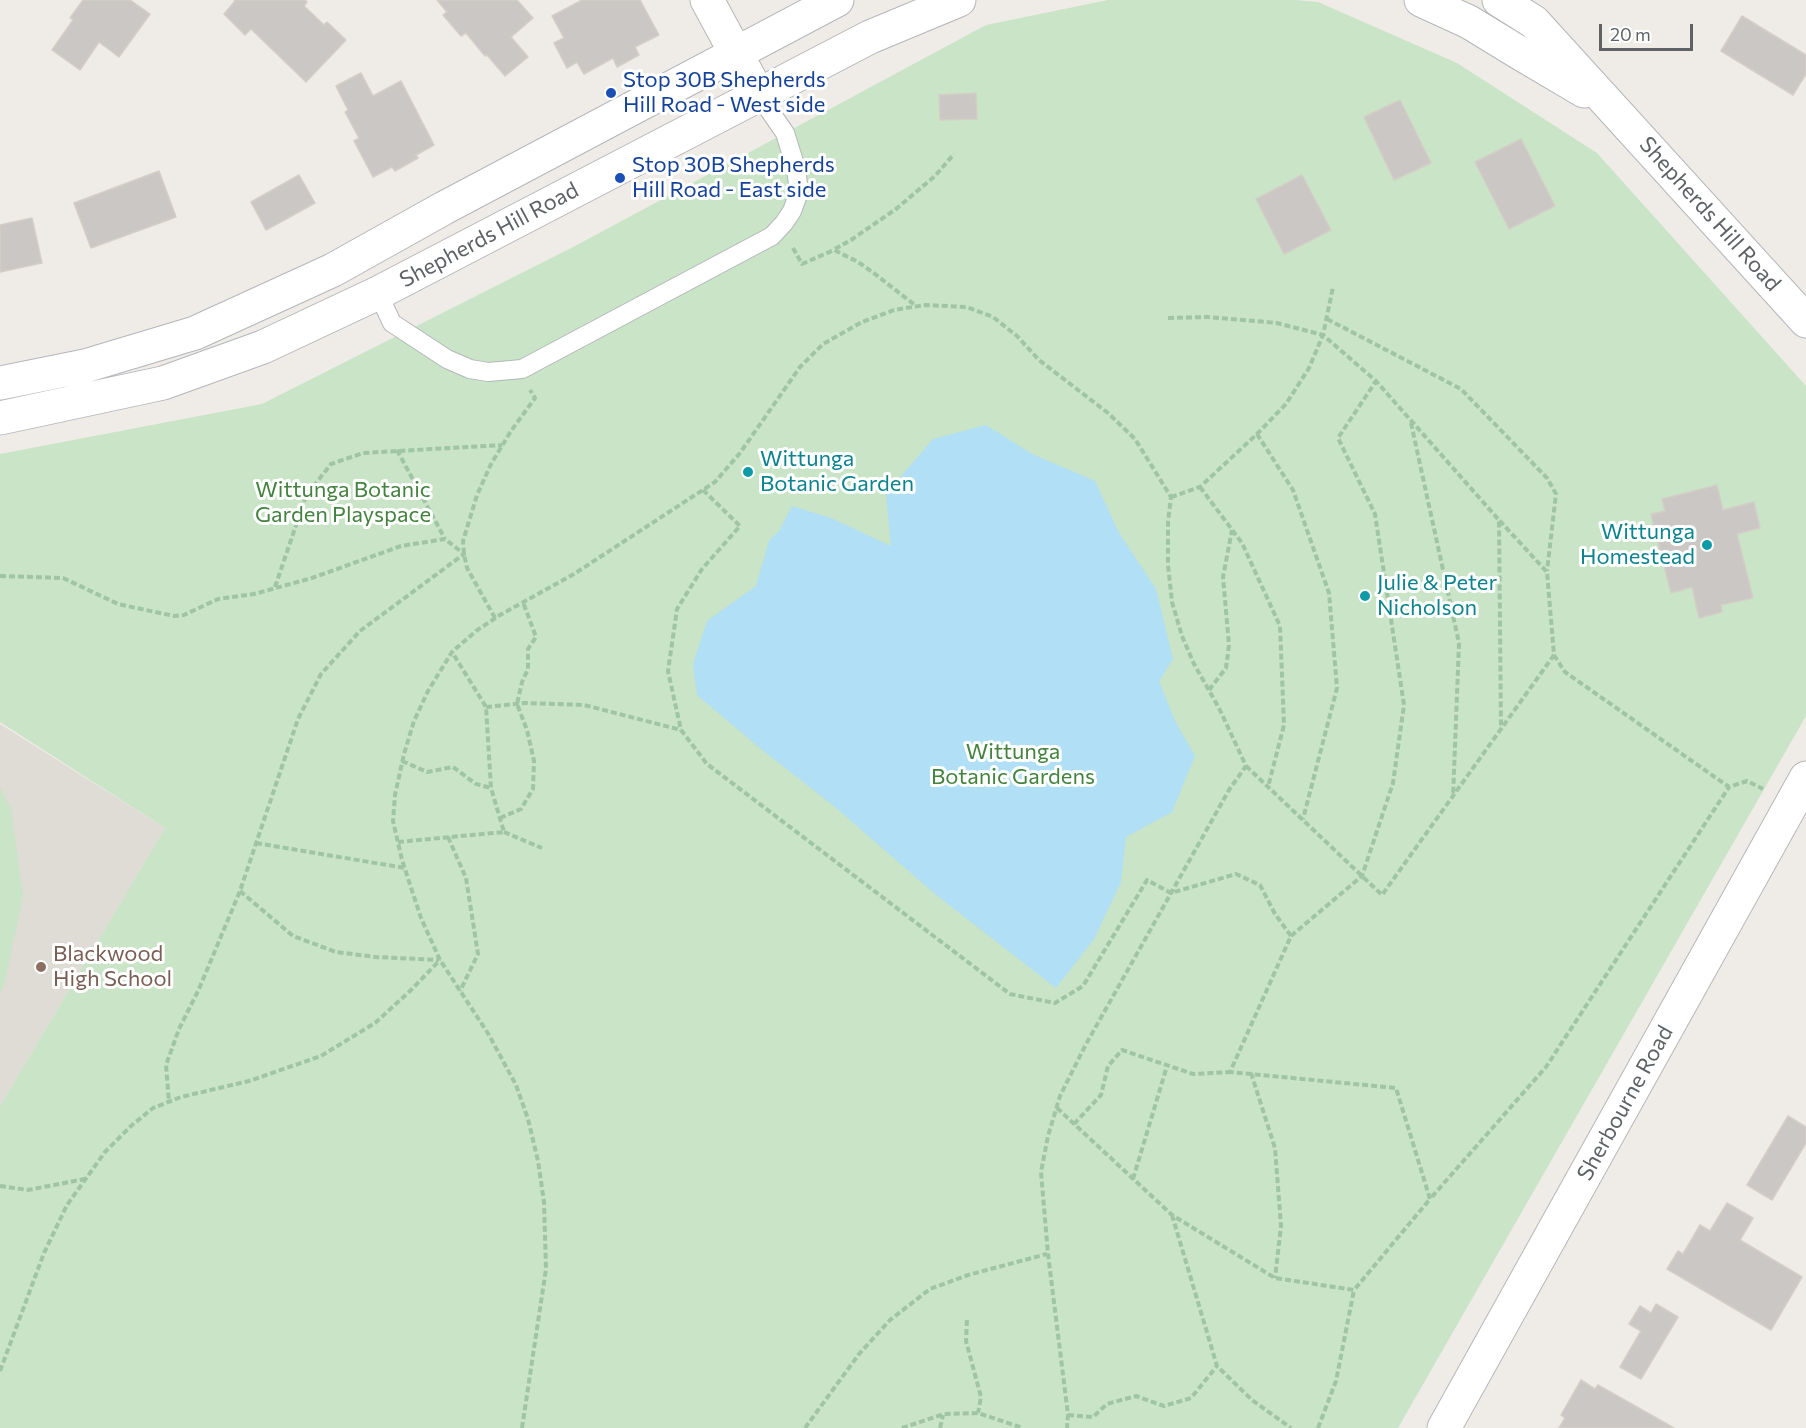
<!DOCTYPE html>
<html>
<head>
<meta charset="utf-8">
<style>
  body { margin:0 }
  #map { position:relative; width:1806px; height:1428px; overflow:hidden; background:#efece7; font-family:Commissioner,sans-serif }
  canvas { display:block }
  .scale { position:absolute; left:1599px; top:24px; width:94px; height:27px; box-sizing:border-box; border:3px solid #5e6266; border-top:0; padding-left:8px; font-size:18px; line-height:21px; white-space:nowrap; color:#5e6266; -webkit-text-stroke:4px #fff; paint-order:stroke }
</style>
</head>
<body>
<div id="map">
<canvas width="1806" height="1428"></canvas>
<div class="scale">20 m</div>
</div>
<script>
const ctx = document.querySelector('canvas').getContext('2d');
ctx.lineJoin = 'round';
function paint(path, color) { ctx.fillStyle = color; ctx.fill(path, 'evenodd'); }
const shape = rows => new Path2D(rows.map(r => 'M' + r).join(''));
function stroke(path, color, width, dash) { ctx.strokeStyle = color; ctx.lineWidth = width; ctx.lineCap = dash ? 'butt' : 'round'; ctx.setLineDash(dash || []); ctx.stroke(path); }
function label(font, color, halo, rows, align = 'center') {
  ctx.font = font + ' Commissioner,sans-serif'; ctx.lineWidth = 6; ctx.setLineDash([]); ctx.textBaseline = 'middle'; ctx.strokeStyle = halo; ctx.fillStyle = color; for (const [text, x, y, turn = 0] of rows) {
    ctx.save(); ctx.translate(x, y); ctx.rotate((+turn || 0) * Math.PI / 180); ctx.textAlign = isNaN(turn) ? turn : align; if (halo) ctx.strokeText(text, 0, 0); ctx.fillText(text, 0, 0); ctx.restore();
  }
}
paint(shape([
  [0,724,165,828,0,1106]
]), '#dfdbd5');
paint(shape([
  [1108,0,1295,0,1318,2,1457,63,1597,153,1806,386,1806,716,1398,1428,0,1428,0,1106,165,828,0,722,0,454,262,404,577,245,986,25],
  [0,788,11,808,23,896,5,982,0,993]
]), '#c9e4c6');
paint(shape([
  [986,425,1032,454,1095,481,1119,533,1156,589,1173,659,1159,681,1175,721,1195,756,1172,812,1126,837,1121,882,1094,939,1056,988,935,894,835,807,761,749,697,695,693,664,707,621,756,586,769,541,779,531,792,506,831,518,891,546,886,494,933,439]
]), '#b0dff6');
const building = shape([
  [83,0,130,0,150,14,119,57,99,42,80,70,52,50,73,20,70,18,83,0],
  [234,0,305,0,307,2,304,6,324,25,327,22,346,40,306,82,251,29,245,35,224,14,235,1,234,0],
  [437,0,517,0,533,18,511,37,528,57,505,76,487,55,485,56,466,33,461,36,443,15,447,12,437,0],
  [582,0,640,0,659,35,635,47,639,55,617,67,613,58,584,74,577,62,567,68,554,43,564,38,552,16,582,0],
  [1742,16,1806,55,1806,74,1793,95,1721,51,1742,16],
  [361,73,373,96,401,81,434,145,416,155,418,158,395,171,392,167,373,177,354,141,359,138,345,112,348,110,336,86,361,73],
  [976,93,977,119,940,120,939,95,976,93],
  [1400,100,1431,163,1394,180,1364,117,1400,100],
  [1521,139,1555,206,1509,229,1475,162,1521,139],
  [159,171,176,217,91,248,74,203,159,171],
  [299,175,315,203,266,230,251,202,299,175],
  [1302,175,1331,230,1284,254,1256,199,1302,175],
  [32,218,42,263,0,272,0,225,32,218],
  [1717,485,1723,510,1754,502,1760,528,1737,534,1753,598,1721,605,1722,612,1699,618,1692,587,1671,593,1651,514,1665,511,1662,499,1717,485],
  [1788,1116,1806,1127,1806,1143,1772,1200,1747,1185,1788,1116],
  [1727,1203,1753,1218,1740,1240,1802,1277,1771,1330,1667,1269,1678,1251,1683,1254,1700,1225,1710,1231,1727,1203],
  [1656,1304,1678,1317,1641,1379,1620,1367,1641,1331,1629,1324,1640,1306,1651,1313,1656,1304],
  [1581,1380,1595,1389,1598,1385,1674,1428,1559,1428,1565,1418,1561,1415,1581,1380]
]);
paint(building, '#cbc7c4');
stroke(building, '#d3cec6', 1.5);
const lane = shape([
  [378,293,392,323,447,359,470,369,488,372,522,369,772,236,784,223,792,211,799,192,796,168,785,133,758,94]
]);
const street = shape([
  [707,0,758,94],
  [1444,1428,1806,778]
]);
const secondary = shape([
  [1421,0,1469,22,1518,52,1584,91],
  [1499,0,1534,22,1806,321],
  [0,383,85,366,195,333,333,270,444,208,837,0],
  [0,418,163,383,263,347,378,293,870,37,959,0]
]);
stroke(lane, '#b4b7ba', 20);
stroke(street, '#b4b7ba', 35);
stroke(secondary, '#b3b6ba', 35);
stroke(shape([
  [793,248,802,264,834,250,858,262,875,274,916,306],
  [835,249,851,240,896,209,935,176,954,154],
  [1168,318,1208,317,1277,323,1323,335,1376,381,1499,520,1501,729],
  [1327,319,1461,389,1547,478,1556,494,1547,571],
  [1411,423,1459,643,1453,797],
  [1257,434,1293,490,1329,593,1337,688,1303,819],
  [397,450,445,539],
  [1200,487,1242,543,1280,626,1284,725,1268,787],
  [703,490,740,526,702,569,677,609,668,671,681,730,707,764,1010,994,1055,1003,1083,986,1147,880,1171,893,1236,874,1260,885,1275,914,1291,936,1230,1072,1396,1088,1430,1199,1546,1067,1729,787],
  [1171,497,1200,487,1257,434,1286,404,1309,368,1323,335,1333,287],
  [0,576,63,578,118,604,174,616,184,615,218,599,254,594,312,578,401,546,445,539,464,554,360,631,321,674,298,719,240,891,199,989,179,1029,166,1065,169,1102],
  [275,587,306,496,331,464,363,453,502,445],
  [495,618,467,568,464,554,463,541,477,495,491,464,511,431,535,398,530,390],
  [1554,655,1565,672,1729,787,1747,781,1763,789],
  [1209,690,1226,668,1229,645,1223,577,1232,530],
  [486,707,525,703,584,705,681,730],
  [402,761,427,772,453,767,476,784,491,788],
  [1246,766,1382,895,1554,655,1547,572,1499,520],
  [500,818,521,809,533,789,534,761,527,730,517,704,522,682,528,669,528,649,536,637,523,602],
  [504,832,542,848],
  [448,837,466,878,478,954,460,991],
  [398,842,504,832,491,788,486,707,452,652],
  [256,843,405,868],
  [240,891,293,936,336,952,376,957,439,960],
  [1291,936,1362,876,1393,783,1404,705,1375,514,1338,438,1376,381],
  [1251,1073,1275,1148,1281,1226,1275,1278],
  [1057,1108,1172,1215,1275,1278,1354,1290,1430,1199],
  [1074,1124,1101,1095,1108,1066,1122,1050,1193,1074,1230,1072],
  [1133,1179,1167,1066],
  [0,1186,28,1190,85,1179],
  [1172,1215,1217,1366,1252,1400,1291,1428],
  [967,1320,966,1341,981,1397,978,1413],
  [0,1371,44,1253,67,1205,105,1152,131,1126,153,1108,181,1097,249,1081,321,1056,375,1023,410,991,440,960],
  [1068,1415,1093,1417,1107,1404,1136,1396,1164,1406,1191,1398,1217,1366],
  [522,1428,546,1269,544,1202,538,1161,528,1119,516,1085,489,1035,440,960,421,918,402,860,393,821,395,795,404,754,414,721,428,691,452,652,476,631,500,615,574,574,715,482,740,453,800,367,823,344,862,322,894,310,925,305,967,307,993,317,1017,336,1039,360,1108,413,1135,439,1171,497,1168,522,1168,565,1172,602,1182,636,1194,664,1219,708,1246,766,1229,790,1085,1046,1060,1096,1048,1136,1041,1172,1048,1254,1068,1415,1067,1428],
  [805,1428,859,1354,890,1320,930,1289,968,1275,1047,1254],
  [902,1428,944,1414,978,1413,1023,1428],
  [940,1428,943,1415],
  [1318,1428,1336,1381,1354,1290]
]), '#a0c4a6', 4, [6, 3]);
stroke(lane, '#fff', 18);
stroke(street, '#fff', 33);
stroke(secondary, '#fff', 33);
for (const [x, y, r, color] of [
  [611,93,6,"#1a4fb4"],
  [620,178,6,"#1a4fb4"],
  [748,472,6,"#0f9aa8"],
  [1707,545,6,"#0f9aa8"],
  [1365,596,6,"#0f9aa8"],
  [41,967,6,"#8d6e63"]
]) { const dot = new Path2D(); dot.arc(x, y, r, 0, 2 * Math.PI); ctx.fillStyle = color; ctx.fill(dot); stroke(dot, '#fff', 2); }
label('22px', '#164399', '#fff', [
  ["Stop 30B Shepherds",623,80],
  ["Hill Road - West side",623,105],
  ["Stop 30B Shepherds",632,165],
  ["Hill Road - East side",632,190]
], 'left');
label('22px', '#5e6266', '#fff', [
  ["Shepherds Hill Road",1710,214,48],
  ["Shepherds Hill Road",489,235,-28],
  ["Sherbourne Road",1625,1103,-61]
]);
label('22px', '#0d838f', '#fff', [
  ["Wittunga",760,459],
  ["Botanic Garden",760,484],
  ["Wittunga",1695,532,"right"],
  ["Homestead",1695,557,"right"],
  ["Julie & Peter",1377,583],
  ["Nicholson",1377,608]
], 'left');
label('22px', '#43833f', '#fff', [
  ["Wittunga Botanic",343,490],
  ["Garden Playspace",343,515],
  ["Wittunga",1013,752],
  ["Botanic Gardens",1013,777]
]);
label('22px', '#785e54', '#fff', [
  ["Blackwood",53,954],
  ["High School",53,979]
], 'left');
</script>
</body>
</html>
